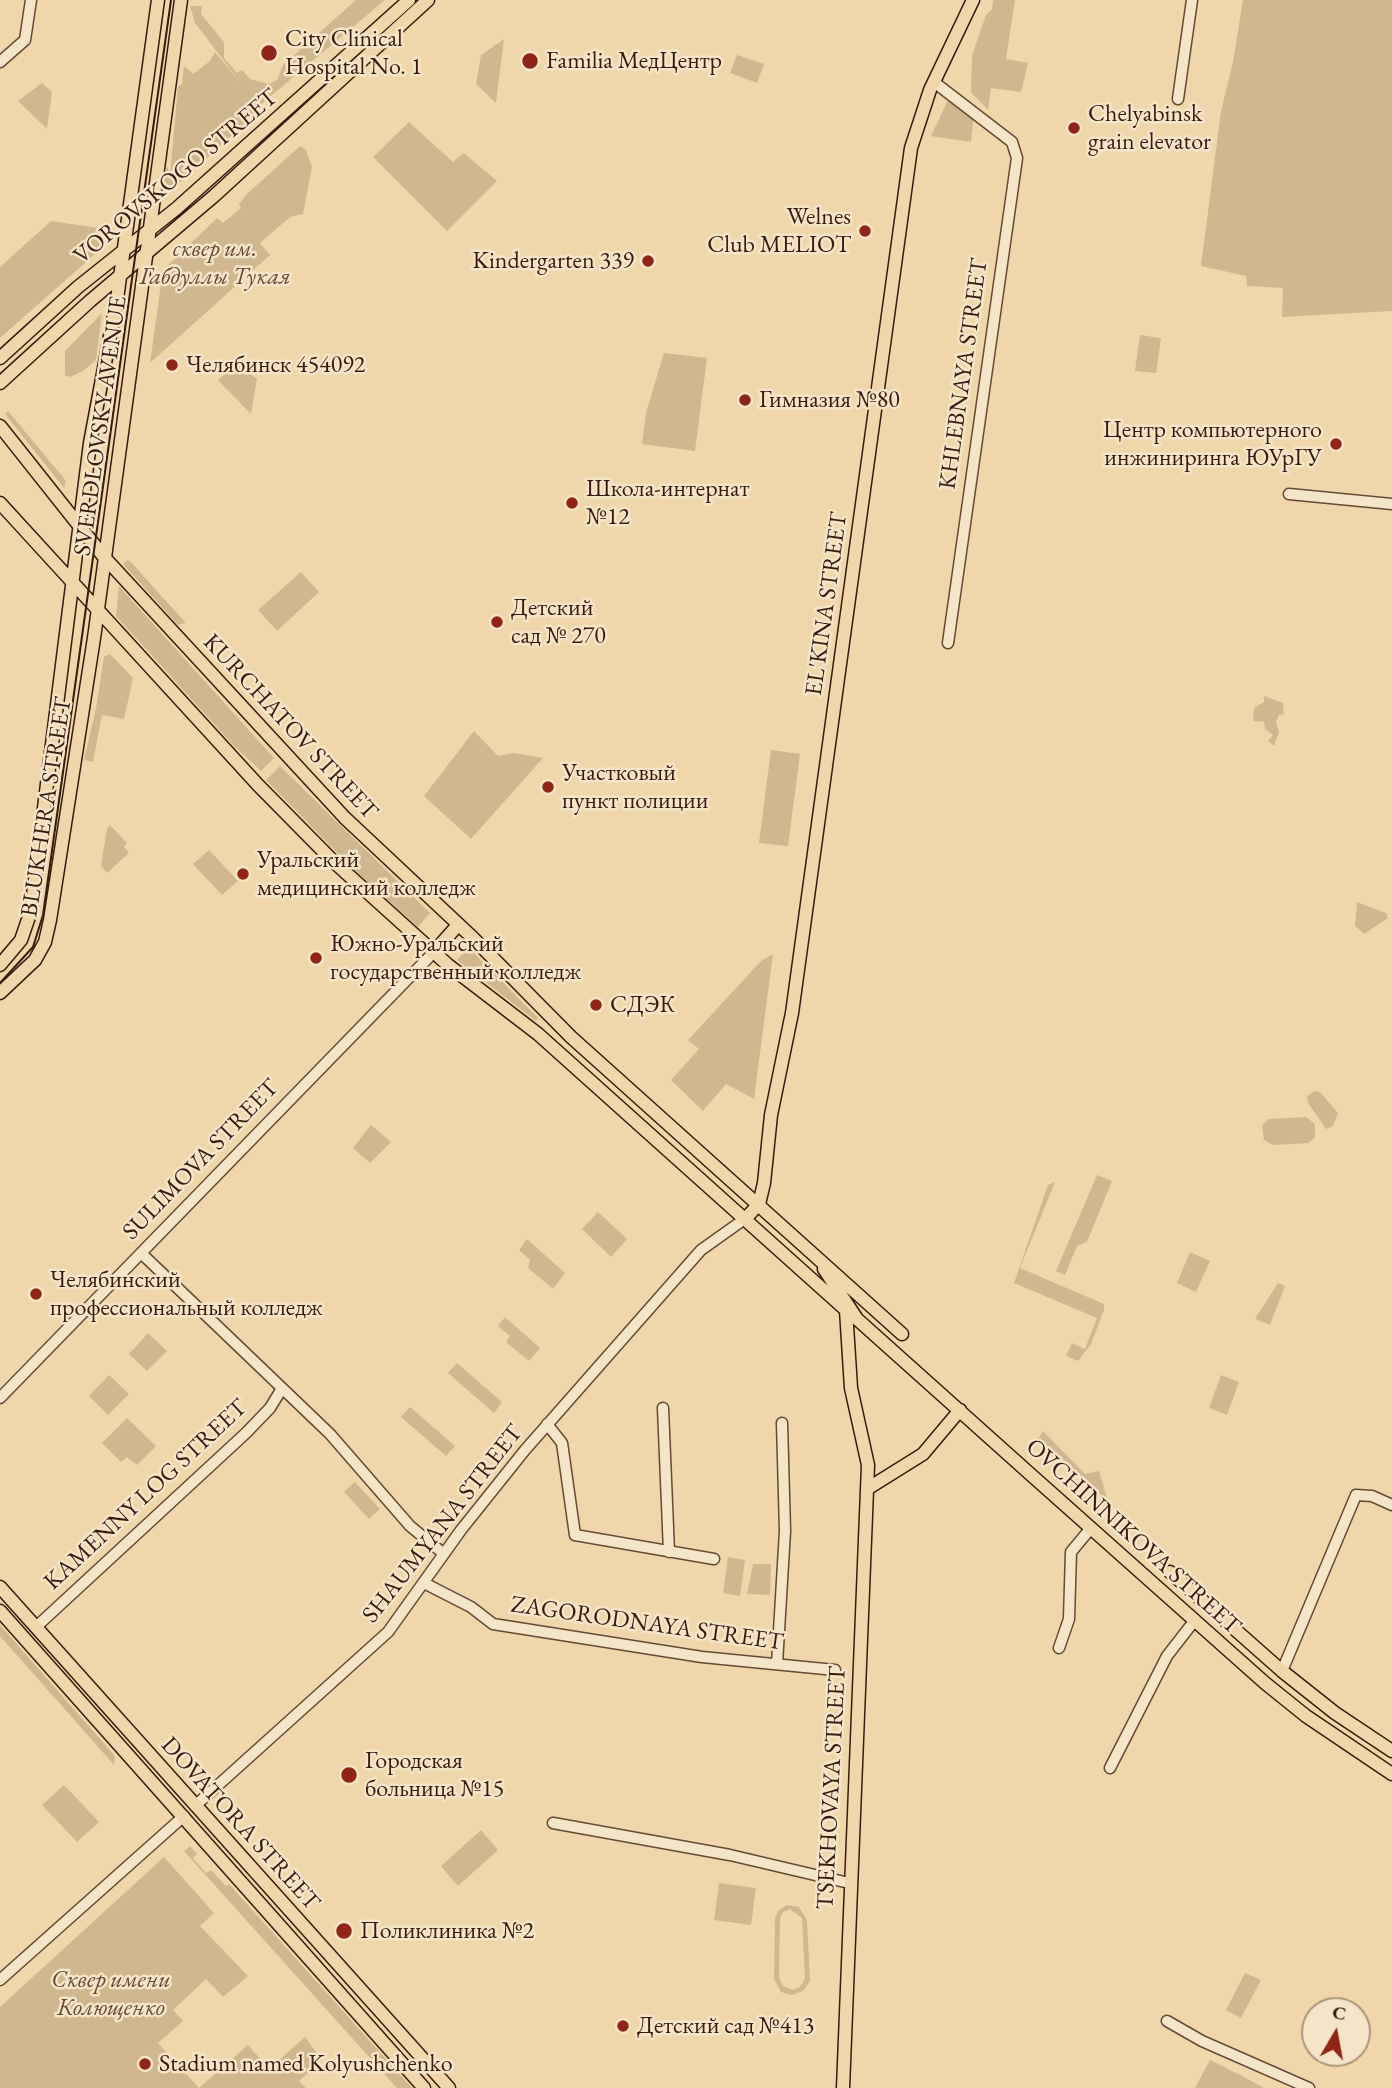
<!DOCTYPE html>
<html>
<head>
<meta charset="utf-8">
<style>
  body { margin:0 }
  #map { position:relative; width:1392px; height:2088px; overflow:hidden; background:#efd7ab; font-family:"EB Garamond",serif }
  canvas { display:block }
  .north { position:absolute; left:1301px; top:1997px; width:70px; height:70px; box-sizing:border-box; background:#f5e5c8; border:2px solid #aa947e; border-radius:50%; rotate:10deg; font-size:19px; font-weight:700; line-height:28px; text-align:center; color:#391a0e }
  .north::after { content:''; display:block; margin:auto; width:24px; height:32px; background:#8f2418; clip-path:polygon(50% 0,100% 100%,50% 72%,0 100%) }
</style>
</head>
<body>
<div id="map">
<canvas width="1392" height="2088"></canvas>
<div class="north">С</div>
</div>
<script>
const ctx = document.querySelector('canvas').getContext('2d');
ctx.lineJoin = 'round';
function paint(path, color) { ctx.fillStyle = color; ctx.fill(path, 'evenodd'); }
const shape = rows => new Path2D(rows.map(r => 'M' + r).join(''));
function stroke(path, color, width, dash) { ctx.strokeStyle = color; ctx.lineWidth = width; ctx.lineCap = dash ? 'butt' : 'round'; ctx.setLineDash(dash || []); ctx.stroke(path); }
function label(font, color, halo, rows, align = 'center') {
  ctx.font = font + ' "EB Garamond",serif'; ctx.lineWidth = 5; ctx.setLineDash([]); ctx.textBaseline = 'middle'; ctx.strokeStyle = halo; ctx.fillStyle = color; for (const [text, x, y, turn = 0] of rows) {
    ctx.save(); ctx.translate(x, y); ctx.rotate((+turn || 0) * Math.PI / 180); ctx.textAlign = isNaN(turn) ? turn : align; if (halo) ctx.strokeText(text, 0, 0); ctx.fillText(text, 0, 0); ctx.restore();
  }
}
paint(shape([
  [356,0,385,0,259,106,260,108,246,120,249,120,175,187,174,183,168,188,163,185,167,166,170,174,178,87,182,84,184,66,193,74,210,61,215,52,241,83,195,23,190,6,202,6,201,14,224,42,224,58,237,73,242,70,250,79,269,84,277,80,283,65],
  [993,0,1015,0,1006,59,1028,63,1021,92,991,88,988,110,971,92,972,55,986,15,992,9],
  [1243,0,1392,0,1392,311,1282,317,1283,288,1247,286,1246,276,1201,266,1221,111,1233,62],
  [504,39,496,103,476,84,481,55],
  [737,55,764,64,757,83,730,73],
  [42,83,52,92,47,129,18,101],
  [948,100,974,115,971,142,931,136],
  [409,122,453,162,464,153,497,181,447,231,373,157],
  [300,146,306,150,312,167,303,214,290,217,260,243,270,255,150,363,163,270,217,218,223,223,241,208,239,204,247,194],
  [51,221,99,228,111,240,0,338,0,267],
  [102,313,96,360,83,371,70,377,65,375,65,351],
  [1140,335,1161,338,1156,373,1135,371],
  [664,353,707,358,695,451,642,444,646,413],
  [237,364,257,379,251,414,218,380],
  [8,411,66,481,64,488,5,414],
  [127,560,130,561,185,622,185,623,178,625,123,564],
  [301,572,319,592,277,631,258,610],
  [119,586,274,758,261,771,234,746,116,616],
  [110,654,133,678,124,719,102,715,93,762,84,760,96,708,104,657],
  [1264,696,1283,703,1284,714,1279,715,1276,722,1279,732,1274,746,1268,741,1273,735,1265,729,1264,722,1253,721,1254,708,1264,702],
  [474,731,498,756,514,753,543,758,471,839,424,796],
  [771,750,800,754,788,846,759,843],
  [280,766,430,913,418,927,350,866,266,780],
  [110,825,127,843,124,847,129,853,107,873,101,866,107,828],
  [209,850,238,881,222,895,193,864],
  [1357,902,1386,913,1388,918,1364,934,1355,926],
  [468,947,538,1018,536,1021,457,960],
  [773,954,754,1099,726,1084,703,1111,671,1080,699,1049,688,1040,761,961],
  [1315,1091,1320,1092,1338,1113,1333,1126,1326,1129,1308,1103,1307,1096],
  [1306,1117,1315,1124,1315,1137,1309,1143,1273,1145,1264,1140,1262,1126,1268,1119],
  [371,1125,391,1142,370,1163,353,1148],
  [1097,1175,1112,1181,1087,1242,1077,1246,1065,1275,1056,1271],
  [1055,1182,1020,1268,1104,1304,1104,1310,1091,1344,1078,1361,1066,1356,1072,1343,1085,1349,1097,1318,1014,1283,1048,1185],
  [598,1212,627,1239,611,1257,582,1229],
  [527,1239,565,1273,553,1289,528,1268,530,1260,519,1250],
  [1190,1252,1210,1261,1196,1292,1177,1283],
  [1278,1283,1285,1286,1270,1325,1255,1319],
  [505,1317,540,1348,529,1361,506,1342,510,1336,498,1326],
  [148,1333,167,1351,147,1371,129,1354],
  [457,1363,502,1402,494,1413,448,1373],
  [109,1375,129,1394,108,1415,89,1396],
  [1221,1375,1239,1382,1227,1415,1209,1408],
  [410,1407,455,1446,446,1456,401,1417],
  [127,1418,156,1446,137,1465,127,1457,121,1462,102,1443],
  [1043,1431,1085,1474,1099,1471,1108,1501,1038,1439],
  [355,1482,380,1509,369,1519,344,1492],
  [728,1557,745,1560,740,1596,723,1593],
  [753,1564,771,1564,770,1595,747,1594],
  [0,1625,115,1756,114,1765,0,1636],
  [64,1785,99,1822,77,1842,42,1805],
  [481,1830,498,1850,458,1886,441,1866],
  [190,1846,197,1854,193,1858,206,1873,211,1870,226,1886,229,1884,412,2088,397,2088,184,1851],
  [164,1857,214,1913,200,1926,248,1976,223,1997,206,1979,173,2010,183,2021,158,2043,199,2088,248,2045,269,2069,305,2037,322,2060,299,2081,306,2088,0,2088,0,2007],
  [719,1883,756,1888,751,1925,714,1920],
  [787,1905,799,1907,807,1920,810,1981,803,1991,792,1995,781,1992,774,1979,775,1919,778,1911],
  [790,1909,802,1918,805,1978,800,1987,792,1990,783,1986,779,1977,780,1919,783,1912],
  [1245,1973,1261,1980,1241,2018,1226,2010],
  [1210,2060,1248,2079,1264,2088,1195,2088]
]), '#d0b790');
const minor = shape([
  [0,62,25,40,31,0],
  [934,82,1012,142,1017,158,948,643],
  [1178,99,1192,0],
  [1289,494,1392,504],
  [141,1253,330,1434,410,1526,444,1554],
  [0,1398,433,953],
  [663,1408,669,1552],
  [547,1424,562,1443,575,1535,714,1559],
  [424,1583,471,1607,493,1624,702,1657,835,1670],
  [36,1627,246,1433,270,1408,281,1390],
  [1059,1648,1069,1619,1071,1552,1091,1528],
  [777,1664,785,1531,782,1423],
  [1282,1671,1356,1495,1372,1496,1392,1505],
  [1110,1768,1167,1656,1195,1620],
  [196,1805,388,1632,461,1530,525,1450,701,1250,746,1218],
  [553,1823,730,1855,849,1883],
  [0,1980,184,1816],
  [1167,2021,1202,2041,1309,2088]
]);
const major = shape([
  [0,358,78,287,177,208,409,0],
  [0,383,90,301,214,196,428,0],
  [0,426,104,557,345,818,473,938,571,1037,902,1334],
  [0,503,258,785,334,862,448,965,538,1034,846,1310,851,1388,868,1465,843,2088],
  [433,953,458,925],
  [0,965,21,940,31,911,90,443,117,299,158,0],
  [0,993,35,960,45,942,50,920,94,638,181,0],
  [746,1218,759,1204,764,1183,771,1115,792,1013,911,148,930,90,973,0],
  [824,1269,857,1319,1029,1473,1265,1683,1306,1716,1392,1774],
  [867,1489,923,1454,960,1410],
  [1170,1572,1282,1671,1335,1713,1392,1751],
  [0,1587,449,2088],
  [0,1611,424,2088]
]);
stroke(minor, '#664935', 13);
stroke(major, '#391a0e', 15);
stroke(minor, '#f5e5c8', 10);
stroke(major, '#efd7ab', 12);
stroke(shape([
  [0,983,33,947,43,915,171,0]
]), '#391a0e', 2);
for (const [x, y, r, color] of [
  [269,53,9,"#8f2418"],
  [530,61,9,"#8f2418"],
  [1074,128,7,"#8f2418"],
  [865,231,7,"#8f2418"],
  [648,261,7,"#8f2418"],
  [172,365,7,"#8f2418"],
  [745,400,7,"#8f2418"],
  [1336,444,7,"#8f2418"],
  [572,503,7,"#8f2418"],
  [497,622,7,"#8f2418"],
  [548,787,7,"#8f2418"],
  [243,874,7,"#8f2418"],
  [316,958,7,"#8f2418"],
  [596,1005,7,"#8f2418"],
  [36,1294,7,"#8f2418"],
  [349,1775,9,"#8f2418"],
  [344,1931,9,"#8f2418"],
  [623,2026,7,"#8f2418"],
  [145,2064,7,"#8f2418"]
]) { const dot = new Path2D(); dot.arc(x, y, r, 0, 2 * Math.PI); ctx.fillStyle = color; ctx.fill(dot); stroke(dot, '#f5e5c8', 2.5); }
label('24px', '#391a0e', '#f5e5c8', [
  ["City Clinical",285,39],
  ["Hospital No. 1",285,67],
  ["Familia МедЦентр",546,61],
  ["Chelyabinsk",1088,114],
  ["grain elevator",1088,142],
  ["Welnes",851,217,"right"],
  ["Club MELIOT",851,245,"right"],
  ["Kindergarten 339",634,261,"right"],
  ["Челябинск 454092",186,365],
  ["Гимназия №80",759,400],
  ["Центр компьютерного",1322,430,"right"],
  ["инжиниринга ЮУрГУ",1322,458,"right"],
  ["Школа-интернат",586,489],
  ["№12",586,517],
  ["Детский",511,608],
  ["сад № 270",511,636],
  ["Участковый",562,773],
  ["пункт полиции",562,801],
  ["Уральский",257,860],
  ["медицинский колледж",257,888],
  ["Южно-Уральский",330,944],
  ["государственный колледж",330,972],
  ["СДЭК",610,1005],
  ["Челябинский",50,1280],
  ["профессиональный колледж",50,1308],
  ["Городская",365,1761],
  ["больница №15",365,1789],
  ["Поликлиника №2",360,1931],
  ["Детский сад №413",637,2026],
  ["Stadium named Kolyushchenko",159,2064]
], 'left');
label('24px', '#391a0e', '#f5e5c8', [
  ["VOROVSKOGO STREET",176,177,-40],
  ["KHLEBNAYA STREET",964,374,-82],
  ["SVERDLOVSKY AVENUE",101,426,-82],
  ["EL'KINA STREET",827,604,-82],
  ["KURCHATOV STREET",290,727,47],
  ["BLUKHERA STREET",47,807,-81],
  ["SULIMOVA STREET",201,1160,-46],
  ["KAMENNY LOG STREET",146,1495,-43],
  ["SHAUMYANA STREET",443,1524,-52],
  ["OVCHINNIKOVA STREET",1133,1537,42],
  ["ZAGORODNAYA STREET",647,1624,8],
  ["TSEKHOVAYA STREET",832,1788,-87],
  ["DOVATORA STREET",240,1824,48]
]);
label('italic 24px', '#664935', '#f5e5c8', [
  ["сквер им.",215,249],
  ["Габдуллы Тукая",215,277],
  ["Сквер имени",111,1980],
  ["Колющенко",111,2008]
]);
</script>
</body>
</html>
